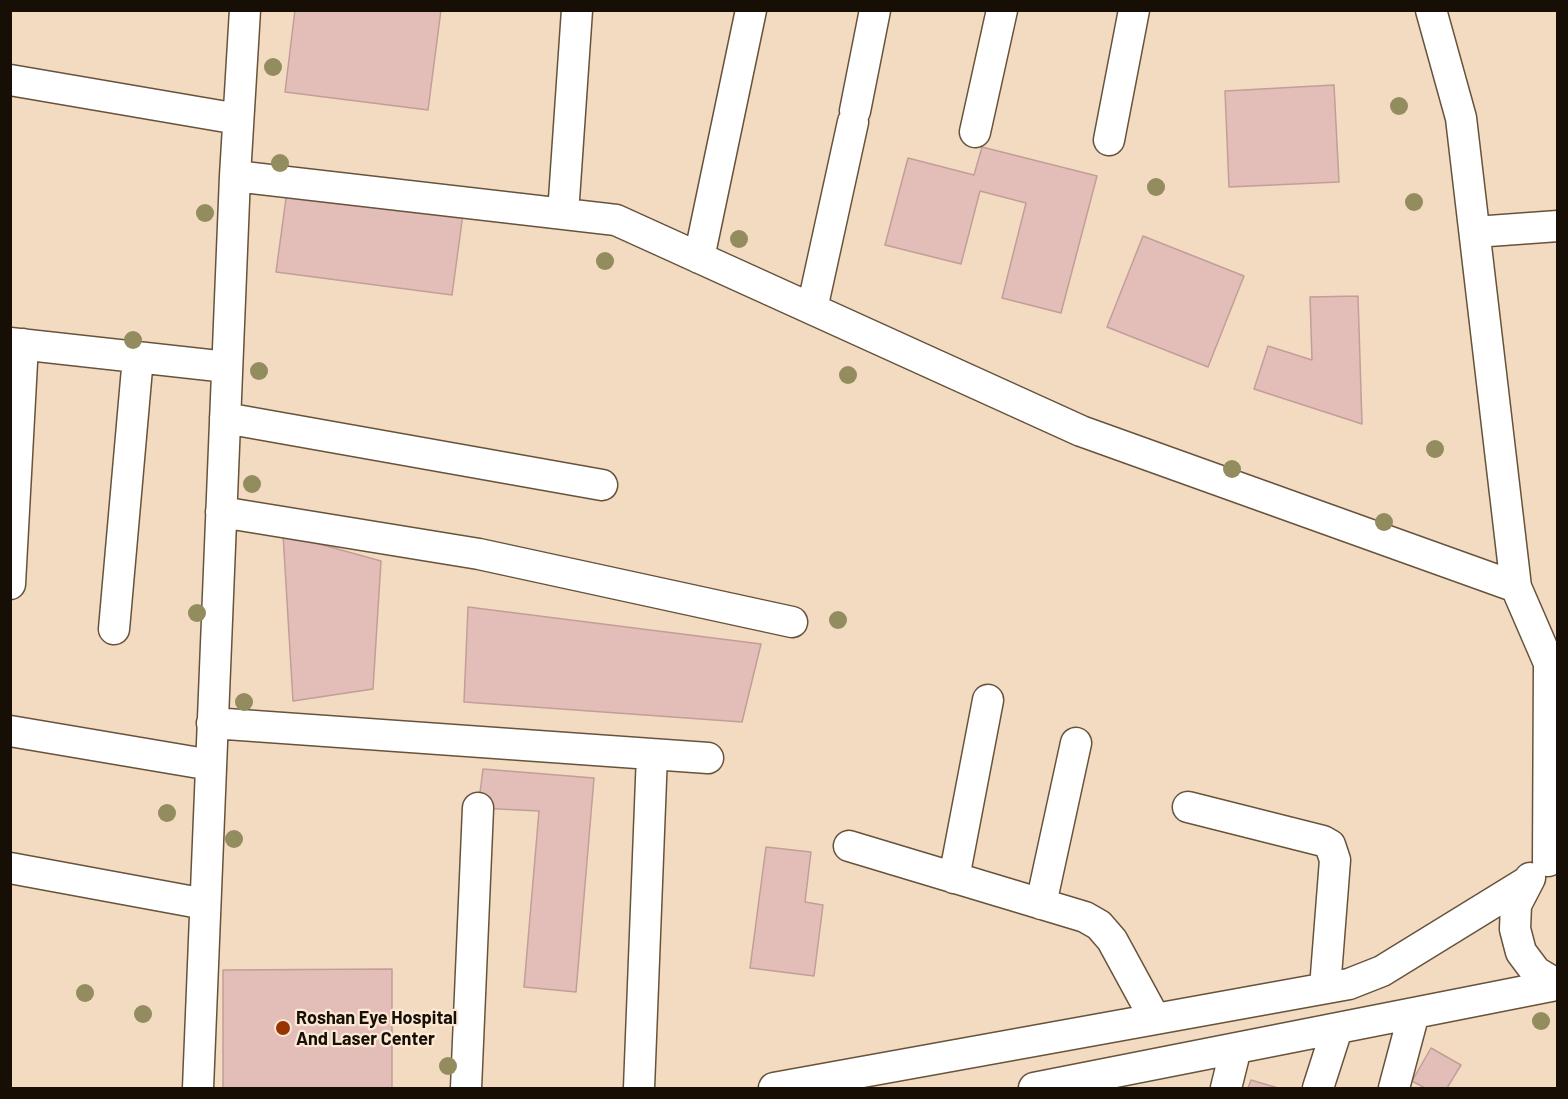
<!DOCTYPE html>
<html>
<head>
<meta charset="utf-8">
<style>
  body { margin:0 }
  #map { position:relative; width:1568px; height:1099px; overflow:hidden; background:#f3dbc1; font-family:Barlow,sans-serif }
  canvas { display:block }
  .frame { position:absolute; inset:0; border:12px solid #170f06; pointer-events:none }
</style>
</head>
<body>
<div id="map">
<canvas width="1568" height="1099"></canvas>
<div class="frame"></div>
</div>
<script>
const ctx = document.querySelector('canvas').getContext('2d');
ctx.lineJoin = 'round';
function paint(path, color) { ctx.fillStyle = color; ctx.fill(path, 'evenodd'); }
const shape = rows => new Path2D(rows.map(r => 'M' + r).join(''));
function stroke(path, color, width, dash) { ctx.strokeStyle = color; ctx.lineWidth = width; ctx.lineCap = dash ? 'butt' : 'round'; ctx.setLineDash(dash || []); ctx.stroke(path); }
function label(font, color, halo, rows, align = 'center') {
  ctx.font = font + ' Barlow,sans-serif'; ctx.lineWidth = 4.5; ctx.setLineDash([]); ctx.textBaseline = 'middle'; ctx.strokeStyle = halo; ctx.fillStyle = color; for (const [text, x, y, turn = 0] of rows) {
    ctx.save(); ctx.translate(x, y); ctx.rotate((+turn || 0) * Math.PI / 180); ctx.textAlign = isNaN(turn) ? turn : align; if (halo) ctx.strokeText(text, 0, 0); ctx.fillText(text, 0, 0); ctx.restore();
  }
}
const building = shape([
  [295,10,441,10,428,110,285,92,295,10],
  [1334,85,1339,182,1229,187,1225,91,1334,85],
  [982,147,1097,176,1061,313,1002,298,1026,203,980,191,961,264,885,245,908,158,974,175,982,147],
  [287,191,463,214,452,295,276,272,287,191],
  [1143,236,1244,276,1208,367,1107,327,1143,236],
  [1358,296,1362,424,1254,389,1268,346,1312,360,1310,297,1358,296],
  [283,534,381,561,373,689,293,701,283,534],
  [468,607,761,644,742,722,464,702,468,607],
  [483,769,594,778,576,992,524,987,539,811,478,808,483,769],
  [766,847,811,852,805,902,823,905,814,976,750,968,766,847],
  [392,969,392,1088,223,1088,223,970,392,969],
  [1431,1048,1461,1065,1447,1088,1425,1088,1412,1081,1431,1048],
  [1251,1080,1278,1088,1248,1088,1251,1080]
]);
paint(building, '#e3beb8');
stroke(building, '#c29e98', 1.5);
const minor = shape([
  [1431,10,1461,118,1516,587,1558,684],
  [10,80,238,119],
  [855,111,875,10],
  [975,132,1002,10],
  [1109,140,1134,10],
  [235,176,616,220,1081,431,1516,587],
  [563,214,577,10],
  [1475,232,1558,226],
  [699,258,751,10],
  [812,309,853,122],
  [10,343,227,367],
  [225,418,602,485],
  [221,512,479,554,792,622],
  [10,584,23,344],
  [114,629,138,357],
  [212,723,708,758],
  [10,731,211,765],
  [1188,807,1323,841,1330,845,1335,860,1325,988],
  [849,846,1085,917,1099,925,1112,940,1155,1019],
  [1548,861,1549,664],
  [10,868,205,904],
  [954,878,988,700],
  [1530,878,1516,905,1515,929,1521,952,1536,972,1558,985],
  [1041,904,1076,743],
  [198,1088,235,176,245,10],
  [466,1088,478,808],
  [639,1088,652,754],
  [774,1088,1349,984,1382,971,1525,883],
  [1034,1088,1556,985],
  [1226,1088,1236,1048],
  [1318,1088,1337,1029],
  [1394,1088,1414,1013]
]);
stroke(minor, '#67533c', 33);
stroke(minor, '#fff', 30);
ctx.fillStyle = '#938c5f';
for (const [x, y] of [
  [273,67],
  [1399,106],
  [280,163],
  [1156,187],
  [1414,202],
  [205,213],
  [739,239],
  [605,261],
  [133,340],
  [259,371],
  [848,375],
  [1435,449],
  [1232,469],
  [252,484],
  [1384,522],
  [197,613],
  [838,620],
  [244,702],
  [167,813],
  [234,839],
  [85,993],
  [143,1014],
  [1541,1021],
  [448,1066]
]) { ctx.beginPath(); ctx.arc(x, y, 9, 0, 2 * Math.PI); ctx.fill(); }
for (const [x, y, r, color] of [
  [283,1028,8,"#983401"]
]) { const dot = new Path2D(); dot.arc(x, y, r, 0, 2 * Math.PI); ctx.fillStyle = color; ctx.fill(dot); stroke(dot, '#fce9d4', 2); }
label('bold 18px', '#170f06', '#fce9d4', [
  ["Roshan Eye Hospital",296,1018],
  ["And Laser Center",296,1039]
], 'left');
</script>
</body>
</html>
